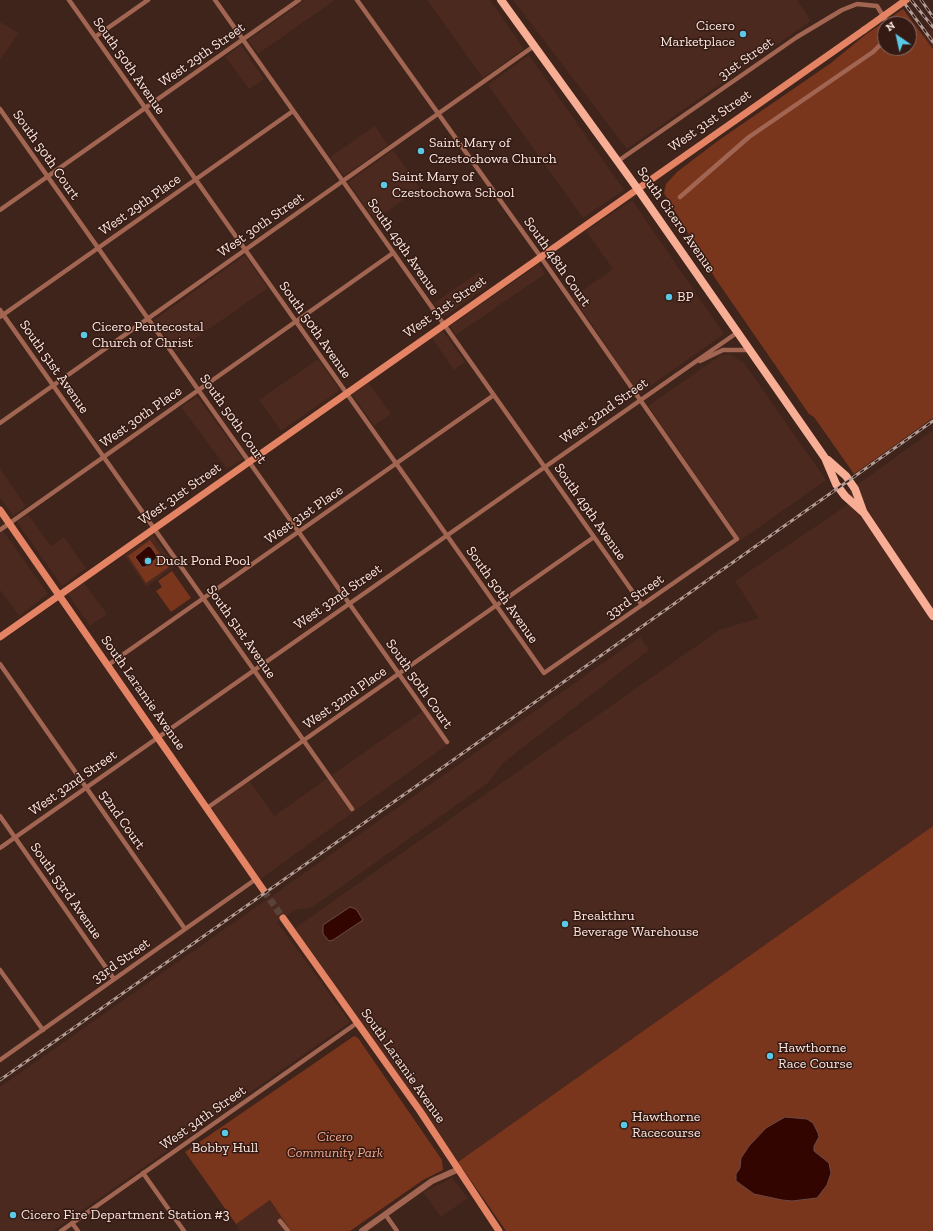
<!DOCTYPE html>
<html>
<head>
<meta charset="utf-8">
<style>
  body { margin:0 }
  #map { position:relative; width:933px; height:1231px; overflow:hidden; background:#3e241b; font-family:"Zilla Slab",serif }
  canvas { display:block }
  .north { position:absolute; left:877px; top:16px; width:40px; height:40px; box-sizing:border-box; background:#341a12; border:1px solid #846c65; border-radius:50%; rotate:326deg; font-size:11px; font-weight:700; line-height:16px; text-align:center; color:#fbe8e2 }
  .north::after { content:''; display:block; margin:auto; width:14px; height:18px; background:#5ac8e6; clip-path:polygon(50% 0,100% 100%,50% 72%,0 100%) }
</style>
</head>
<body>
<div id="map">
<canvas width="933" height="1231"></canvas>
<div class="north">N</div>
</div>
<script>
const ctx = document.querySelector('canvas').getContext('2d');
ctx.lineJoin = 'round';
function paint(path, color) { ctx.fillStyle = color; ctx.fill(path, 'evenodd'); }
const shape = rows => new Path2D(rows.map(r => 'M' + r).join(''));
function stroke(path, color, width, dash) { ctx.strokeStyle = color; ctx.lineWidth = width; ctx.lineCap = dash ? 'butt' : 'round'; ctx.setLineDash(dash || []); ctx.stroke(path); }
function label(font, color, halo, rows, align = 'center') {
  ctx.font = font + ' "Zilla Slab",serif'; ctx.lineWidth = 3; ctx.setLineDash([]); ctx.textBaseline = 'middle'; ctx.strokeStyle = halo; ctx.fillStyle = color; for (const [text, x, y, turn = 0] of rows) {
    ctx.save(); ctx.translate(x, y); ctx.rotate((+turn || 0) * Math.PI / 180); ctx.textAlign = isNaN(turn) ? turn : align; if (halo) ctx.strokeText(text, 0, 0); ctx.fillText(text, 0, 0); ctx.restore();
  }
}
paint(shape([
  [305,0,335,0,258,54,248,40],
  [427,0,490,0,524,49,483,78],
  [513,0,797,0,811,21,627,149],
  [0,22,19,33,0,60],
  [933,27,933,49,923,35],
  [241,45,264,79,249,89,225,57],
  [529,55,624,190,583,218,488,85],
  [375,126,388,145,344,176,330,157],
  [393,150,420,188,375,220,348,182],
  [632,200,724,334,639,394,573,297,613,269,586,231],
  [245,255,268,288,176,352,154,320],
  [539,264,545,274,456,335,450,326],
  [479,272,489,285,444,317,434,303],
  [443,331,465,362,454,370,432,338],
  [730,354,744,363,826,480,741,540,648,406,721,355],
  [318,359,340,390,281,431,259,400],
  [369,383,391,414,374,426,352,394],
  [197,396,243,459,227,469,181,407],
  [933,430,933,826,458,1162,295,928,719,630,759,618,735,581,853,501,847,492],
  [0,469,26,506,13,516,0,498],
  [28,514,51,546,64,537,86,568,62,586,17,522],
  [3,531,48,594,19,616,0,590,0,534],
  [153,535,175,566,146,587,124,555],
  [84,583,107,614,90,626,68,594],
  [640,637,649,650,503,763,489,782,313,907,295,910,277,922,350,1022,53,1231,0,1231,0,1087],
  [423,711,447,745,259,880,209,809,249,780,274,816],
  [452,1178,468,1198,441,1217,423,1192],
  [270,1200,289,1228,284,1231,240,1231,236,1224]
]), '#4b291e');
paint(shape([
  [903,9,933,49,933,418,854,474,814,417,809,414,715,278,664,193,666,184,677,172,719,140,831,63,865,35],
  [885,24,909,24,909,48,885,48],
  [150,540,169,567,146,583,128,556],
  [172,571,191,598,171,612,156,591,162,587,158,581],
  [933,826,933,1231,506,1231,458,1162],
  [354,1036,358,1038,442,1160,443,1170,423,1180,350,1231,291,1231,270,1200,236,1224,185,1152]
]), '#7a351d');
const water = shape([
  [148,546,151,547,157,556,156,559,145,567,142,567,135,557,148,546],
  [350,907,356,909,363,920,333,940,329,941,323,934,323,925,350,907],
  [785,1117,807,1119,813,1123,818,1133,819,1137,814,1146,814,1151,829,1163,831,1173,827,1185,817,1198,792,1201,782,1200,754,1194,736,1181,736,1174,740,1168,741,1158,749,1146,766,1128,785,1117]
]);
paint(water, '#320500');
stroke(water, '#6e4944', 1);
stroke(shape([
  [264,891,283,918]
]), '#5a4139', 7, [7, 3.5]);
stroke(shape([
  [69,0,544,673,737,539,540,256,357,0],
  [215,0,642,605],
  [95,37,148,0],
  [0,109,447,742],
  [618,161,797,37,842,10,857,4,877,6,888,24],
  [680,197,749,137,873,52,885,40],
  [0,210,299,0],
  [0,310,352,809],
  [0,317,293,111],
  [700,361,723,350,750,350],
  [0,423,534,46],
  [0,530,393,253],
  [0,664,185,929],
  [108,665,494,395],
  [207,808,594,537],
  [0,816,114,979],
  [0,848,738,332],
  [0,970,43,1030],
  [0,1060,256,879],
  [143,1173,184,1231],
  [385,1214,397,1231],
  [280,1221,288,1231],
  [72,1223,78,1231],
  [61,1231,357,1023]
]), '#a16552', 4.5);
stroke(shape([
  [362,1231,432,1181,459,1169]
]), '#a16552', 6);
stroke(shape([
  [0,510,264,891],
  [0,637,864,30],
  [283,918,420,1111,499,1231]
]), '#e48465', 7);
stroke(shape([
  [501,0,637,188,825,458,836,484,845,496,864,513,933,616],
  [828,460,846,476,855,489,863,511]
]), '#f8ad95', 8);
const rail = shape([
  [902,0,933,42],
  [911,0,933,27],
  [921,0,933,17],
  [0,1080,933,421]
]);
stroke(rail, '#b29c95', 3);
stroke(rail, '#341a12', 1.5, [4.5]);
stroke(shape([
  [864,30,906,0]
]), '#e48465', 7);
for (const [x, y, r, color] of [
  [743,34,4,"#5ac8e6"],
  [421,151,4,"#5ac8e6"],
  [384,185,4,"#5ac8e6"],
  [669,297,4,"#5ac8e6"],
  [84,335,4,"#5ac8e6"],
  [148,561,4,"#5ac8e6"],
  [565,924,4,"#5ac8e6"],
  [770,1056,4,"#5ac8e6"],
  [624,1125,4,"#5ac8e6"],
  [225,1133,4,"#5ac8e6"],
  [13,1215,4,"#5ac8e6"]
]) { const dot = new Path2D(); dot.arc(x, y, r, 0, 2 * Math.PI); ctx.fillStyle = color; ctx.fill(dot); stroke(dot, '#341a12', 1.5); }
label('14px', '#fbe8e2', '#341a12', [
  ["Cicero",735,26,"right"],
  ["Marketplace",735,42,"right"],
  ["Saint Mary of",429,143],
  ["Czestochowa Church",429,159],
  ["Saint Mary of",392,177],
  ["Czestochowa School",392,193],
  ["BP",677,297],
  ["Cicero Pentecostal",92,327],
  ["Church of Christ",92,343],
  ["Duck Pond Pool",156,561],
  ["Breakthru",573,916],
  ["Beverage Warehouse",573,932],
  ["Hawthorne",778,1048],
  ["Race Course",778,1064],
  ["Hawthorne",632,1117],
  ["Racecourse",632,1133],
  ["Bobby Hull",225,1148,"center"],
  ["Cicero Fire Department Station #3",21,1215]
], 'left');
label('14px', '#fbe8e2', '#341a12', [
  ["West 29th Street",202,55,-35],
  ["31st Street",746,59,-35],
  ["South 50th Avenue",129,66,55],
  ["West 31st Street",710,121,-35],
  ["South 50th Court",46,155,55],
  ["West 29th Place",140,205,-35],
  ["South Cicero Avenue",676,220,55],
  ["West 30th Street",261,225,-35],
  ["South 49th Avenue",403,247,55],
  ["South 48th Court",557,262,55],
  ["West 31st Street",445,307,-35],
  ["South 50th Avenue",315,330,55],
  ["South 51st Avenue",54,367,55],
  ["West 32nd Street",604,411,-35],
  ["West 30th Place",141,417,-35],
  ["South 50th Court",233,419,55],
  ["West 31st Street",180,494,-35],
  ["South 49th Avenue",590,512,55],
  ["West 31st Place",304,515,-35],
  ["South 50th Avenue",502,595,55],
  ["West 32nd Street",338,597,-35],
  ["33rd Street",635,597,-35],
  ["South 51st Avenue",241,632,55],
  ["South 50th Court",419,684,55],
  ["South Laramie Avenue",143,693,55],
  ["West 32nd Place",345,698,-35],
  ["West 32nd Street",73,783,-35],
  ["52nd Court",122,820,55],
  ["South 53rd Avenue",66,891,55],
  ["33rd Street",121,961,-35],
  ["South Laramie Avenue",403,1066,55],
  ["West 34th Street",203,1118,-35]
]);
label('italic 14px', '#f4ab93', '#341a12', [
  ["Cicero",335,1137],
  ["Community Park",335,1153]
]);
</script>
</body>
</html>
